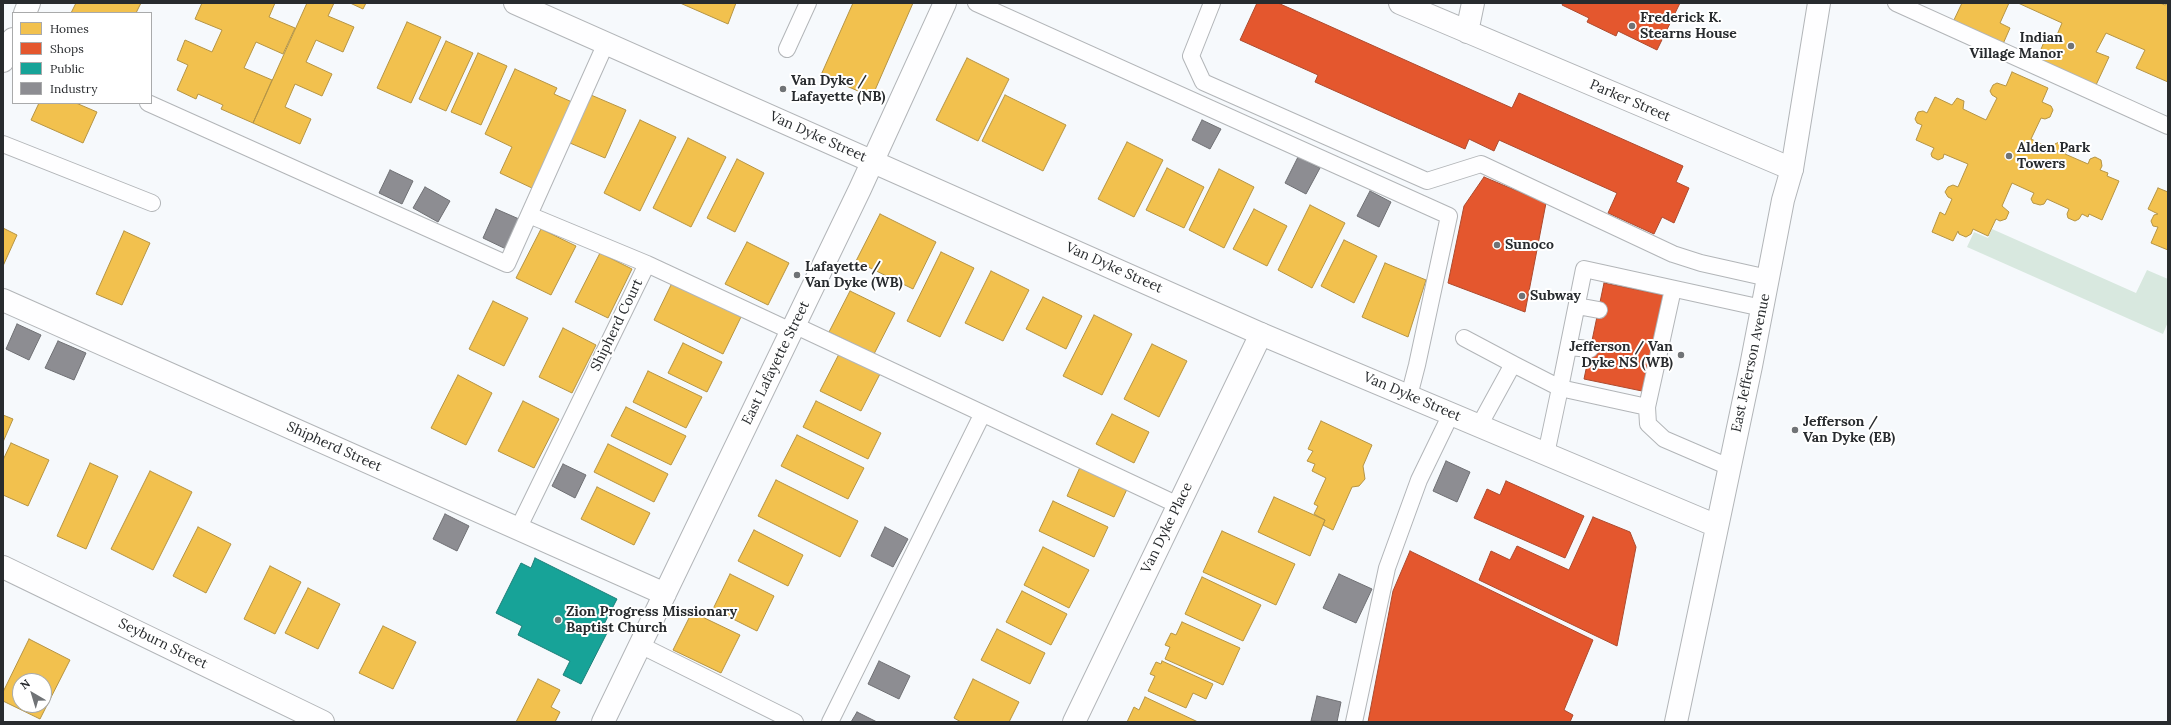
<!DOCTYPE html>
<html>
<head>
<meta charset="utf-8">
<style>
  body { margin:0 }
  #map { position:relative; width:2171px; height:725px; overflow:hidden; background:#f6f9fc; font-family:Lora,serif }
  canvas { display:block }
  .frame { position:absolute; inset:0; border:4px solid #282b2e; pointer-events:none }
  .legend { position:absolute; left:12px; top:12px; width:140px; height:92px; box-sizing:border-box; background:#fff; border:1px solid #a9aaab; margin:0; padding:5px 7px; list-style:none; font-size:12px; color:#282b2e }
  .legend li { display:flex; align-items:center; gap:8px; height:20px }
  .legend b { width:20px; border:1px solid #a9aaab }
  .north { position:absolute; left:12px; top:673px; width:40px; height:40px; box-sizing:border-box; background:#fff; border:1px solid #a9aaab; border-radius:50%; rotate:322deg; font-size:11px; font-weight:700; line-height:16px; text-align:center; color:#282b2e }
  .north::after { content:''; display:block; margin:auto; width:14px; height:18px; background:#707376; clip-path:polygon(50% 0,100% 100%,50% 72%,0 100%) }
</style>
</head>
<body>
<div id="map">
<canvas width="2171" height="725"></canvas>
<div class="frame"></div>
<ul class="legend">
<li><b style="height:11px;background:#f2c14e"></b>Homes</li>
<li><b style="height:11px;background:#e4572e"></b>Shops</li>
<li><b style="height:11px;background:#17a398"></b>Public</li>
<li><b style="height:11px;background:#8d8d92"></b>Industry</li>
</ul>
<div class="north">N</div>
</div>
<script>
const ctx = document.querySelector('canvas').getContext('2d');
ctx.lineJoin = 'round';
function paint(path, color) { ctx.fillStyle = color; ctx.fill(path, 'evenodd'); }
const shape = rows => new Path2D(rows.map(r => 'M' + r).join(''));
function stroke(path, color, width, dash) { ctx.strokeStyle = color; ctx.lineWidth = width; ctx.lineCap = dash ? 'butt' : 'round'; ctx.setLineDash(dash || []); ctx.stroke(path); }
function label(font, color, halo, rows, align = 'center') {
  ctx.font = font + ' Lora,serif'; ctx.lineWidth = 4; ctx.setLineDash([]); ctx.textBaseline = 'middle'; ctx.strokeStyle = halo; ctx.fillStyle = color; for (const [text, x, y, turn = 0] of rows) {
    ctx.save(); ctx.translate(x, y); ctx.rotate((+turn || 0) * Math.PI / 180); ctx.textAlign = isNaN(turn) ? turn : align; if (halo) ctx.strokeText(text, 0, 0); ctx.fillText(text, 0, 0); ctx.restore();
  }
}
paint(shape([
  [1992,229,2136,293,2147,270,2168,279,2168,322,2163,334,1967,247,1974,232,1988,238]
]), '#d8e8df');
const homes = shape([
  [76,3,141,3,136,13,71,13,76,3],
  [202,3,275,3,269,17,295,28,283,54,256,42,244,68,272,80,253,123,221,109,223,105,198,94,196,99,177,90,188,65,177,60,185,40,212,52,222,30,195,19,202,3],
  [307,3,334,3,328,16,354,27,343,52,316,40,306,62,332,74,322,96,295,84,285,107,311,119,300,144,253,123,307,3],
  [350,3,366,3,363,9,350,3],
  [680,3,736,3,728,24,680,3],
  [853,3,913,3,872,97,821,75,853,3],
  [1962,3,2009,3,2000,23,2010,28,2003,44,1953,22,1962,3],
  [2018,3,2160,3,2165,5,2168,3,2168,82,2136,68,2145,50,2106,33,2096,52,2109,57,2096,85,2037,59,2046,37,2054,42,2062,23,2018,3],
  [407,22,441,37,411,103,377,88,407,22],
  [446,41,473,53,446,111,419,99,446,41],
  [478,53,507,66,481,125,451,112,478,53],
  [967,58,1009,79,978,141,936,120,967,58],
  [515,69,557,88,554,94,572,102,532,188,500,173,512,147,485,134,515,69],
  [2012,72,2048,88,2042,102,2051,106,2053,110,2050,117,2045,119,2041,118,2031,139,2052,149,2055,144,2059,142,2066,145,2067,150,2065,154,2088,164,2090,159,2095,157,2101,160,2102,166,2100,170,2108,173,2107,176,2119,181,2102,220,2089,214,2088,217,2082,214,2079,219,2075,221,2068,218,2067,214,2069,209,2047,199,2044,204,2040,205,2033,203,2031,199,2034,193,2012,183,2002,206,2009,212,2006,219,2000,221,1996,219,1988,236,1973,229,1971,234,1966,237,1959,234,1958,231,1953,241,1932,232,1940,212,1945,215,1952,199,1948,197,1945,192,1948,187,1953,185,1958,187,1968,164,1944,154,1943,158,1938,160,1932,157,1931,154,1934,148,1916,140,1922,125,1917,123,1915,119,1918,112,1923,111,1927,113,1935,97,1952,105,1957,98,1964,101,1963,109,1986,120,1997,98,1992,95,1990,91,1993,85,1997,83,2006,86,2012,72],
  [591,95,626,110,605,158,570,143,591,95],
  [1005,95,1066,125,1043,171,982,141,1005,95],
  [39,103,76,103,97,112,83,143,31,120,39,103],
  [640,120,676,137,640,211,604,193,640,120],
  [688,138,726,157,691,227,653,208,688,138],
  [1127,142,1163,160,1134,217,1098,199,1127,142],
  [737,159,764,173,735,232,707,218,737,159],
  [1167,168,1204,187,1184,228,1146,210,1167,168],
  [1219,169,1254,187,1224,248,1189,230,1219,169],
  [2158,188,2168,192,2168,250,2151,243,2158,227,2153,226,2151,221,2154,215,2158,214,2148,209,2158,188],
  [1310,205,1345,223,1312,288,1278,270,1310,205],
  [1254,209,1287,226,1267,266,1233,249,1254,209],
  [880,214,936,242,913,289,856,261,880,214],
  [3,228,17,235,3,266,3,228],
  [541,229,576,246,551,295,516,278,541,229],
  [124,231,150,243,122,305,96,294,124,231],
  [1344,240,1377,256,1354,303,1321,286,1344,240],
  [747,242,789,263,768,305,725,284,747,242],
  [941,252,974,268,940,337,907,321,941,252],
  [600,253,632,269,608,318,575,302,600,253],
  [1385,263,1426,280,1408,337,1362,317,1385,263],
  [991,271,1029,290,1003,341,965,323,991,271],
  [672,283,741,317,723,354,654,320,672,283],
  [850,291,895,313,874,354,829,332,850,291],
  [1043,297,1082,316,1066,349,1026,329,1043,297],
  [493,301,528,318,504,366,469,349,493,301],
  [1094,315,1132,334,1102,395,1063,376,1094,315],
  [563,328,596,345,572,393,539,377,563,328],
  [683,343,722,362,707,392,668,373,683,343],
  [1152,344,1187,361,1159,417,1124,399,1152,344],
  [839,354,880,374,861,411,820,391,839,354],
  [648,371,702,397,686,428,633,402,648,371],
  [458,375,492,393,466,445,431,428,458,375],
  [523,401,559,419,534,468,498,451,523,401],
  [816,401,881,433,868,459,803,427,816,401],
  [626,407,686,436,671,465,611,436,626,407],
  [1112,414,1149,432,1134,463,1096,444,1112,414],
  [3,415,13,419,3,442,3,415],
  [1321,421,1372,445,1363,466,1365,479,1359,486,1352,487,1333,530,1323,525,1325,520,1314,514,1318,506,1314,504,1326,478,1312,471,1315,464,1307,461,1313,451,1308,449,1321,421],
  [797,435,864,468,848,499,781,466,797,435],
  [11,443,49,460,28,506,3,495,3,460,11,443],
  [608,444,668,474,654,502,594,472,608,444],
  [90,463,118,476,86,549,57,536,90,463],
  [1081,465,1128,487,1114,517,1067,496,1081,465],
  [150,471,192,492,153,570,111,549,150,471],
  [776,480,858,521,840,557,758,516,776,480],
  [597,487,650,513,634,545,581,519,597,487],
  [1274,497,1325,520,1310,556,1258,532,1274,497],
  [1053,501,1108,527,1094,557,1039,531,1053,501],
  [198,527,231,544,206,593,173,576,198,527],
  [754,530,803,555,788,586,738,561,754,530],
  [1222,531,1295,564,1276,605,1203,572,1222,531],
  [1043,547,1089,570,1069,608,1024,585,1043,547],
  [270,566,301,582,275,634,244,619,270,566],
  [730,574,774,596,757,631,713,609,730,574],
  [1202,577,1261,605,1243,641,1185,614,1202,577],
  [308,588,340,604,318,649,285,633,308,588],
  [1022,591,1067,614,1051,645,1006,622,1022,591],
  [692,612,740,635,721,673,673,650,692,612],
  [1182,622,1240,648,1223,685,1165,659,1170,647,1165,645,1171,633,1176,635,1182,622],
  [383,626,416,642,393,689,359,673,383,626],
  [997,629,1045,653,1030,684,981,660,997,629],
  [29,639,70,660,40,719,3,701,3,692,29,639],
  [20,681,44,681,44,705,20,705,20,681],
  [1162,661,1213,684,1206,699,1193,693,1186,708,1148,691,1155,676,1150,674,1156,662,1161,664,1162,661],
  [538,679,560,690,551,707,560,712,555,722,516,722,538,679],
  [973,679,1019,702,1009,722,961,722,954,718,973,679],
  [1145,697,1198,722,1127,722,1134,707,1139,710,1145,697]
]);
paint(homes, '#f2c14e');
stroke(homes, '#b59444', 1);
const shops = shape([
  [1257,3,1278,3,1512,108,1519,93,1683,166,1676,182,1689,188,1674,223,1662,217,1654,234,1608,213,1617,193,1499,140,1494,151,1469,139,1465,149,1315,82,1318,75,1240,40,1257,3],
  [1563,3,1680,3,1657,50,1618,31,1616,36,1587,22,1589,18,1562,5,1563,3],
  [1484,177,1546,203,1525,312,1448,283,1464,206,1484,177],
  [1604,283,1663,295,1642,391,1584,379,1604,283],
  [1506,481,1584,516,1565,558,1474,518,1487,489,1500,495,1506,481],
  [1593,517,1630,532,1636,547,1617,646,1479,580,1491,551,1510,560,1517,546,1569,570,1593,517],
  [1410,551,1593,640,1564,710,1573,715,1570,722,1368,722,1393,591,1410,551]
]);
paint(shops, '#e4572e');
stroke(shops, '#ac4a2e', 1);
const public = shape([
  [535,558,617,599,602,628,608,631,581,684,563,675,570,661,518,635,522,626,496,613,521,563,531,568,535,558]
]);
paint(public, '#17a398');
stroke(public, '#1c7f78', 1);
const industry = shape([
  [1202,120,1221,129,1210,149,1192,140,1202,120],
  [1298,157,1320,168,1306,194,1285,183,1298,157],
  [390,170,413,181,402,204,379,193,390,170],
  [425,187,450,201,438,222,413,208,425,187],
  [1370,191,1391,202,1379,227,1357,216,1370,191],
  [496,209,519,219,506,249,483,238,496,209],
  [17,324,41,335,29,360,6,349,17,324],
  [58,341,86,353,74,380,45,368,58,341],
  [1446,461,1470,472,1457,502,1433,491,1446,461],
  [563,464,586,475,575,498,552,486,563,464],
  [445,514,469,526,457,551,433,539,445,514],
  [885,527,908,539,893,567,871,556,885,527],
  [1339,574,1372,589,1356,623,1323,608,1339,574],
  [879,661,910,676,899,699,868,684,879,661],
  [1317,696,1341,702,1337,722,1311,721,1317,696],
  [857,712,877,722,851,722,857,712]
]);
paint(industry, '#8d8d92');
stroke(industry, '#6f7074', 1);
const service = shape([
  [976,3,1449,216,1417,365,1409,396],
  [1212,3,1191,56,1203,82,1427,181,1481,164,1673,254,1701,263,1768,278],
  [1896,3,2168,126],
  [787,49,808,3],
  [148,103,507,264,606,43],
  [3,144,152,203],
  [529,215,647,264],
  [1673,289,1647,407,1648,424,1664,439,1729,467],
  [1577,306,1599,310],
  [794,325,1178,505],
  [1464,338,1513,364],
  [1569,347,1590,349],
  [1479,426,1513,364,1560,388,1584,269,1762,308],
  [1546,454,1560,388,1647,407],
  [518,529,647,264,791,331],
  [640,645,795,722],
  [830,722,982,415],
  [1354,722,1387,568,1419,480,1451,414]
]);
const minor = shape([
  [1400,3,1792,169],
  [25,13,29,3],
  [1467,32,1473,3],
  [3,61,13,39],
  [3,300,665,594],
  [3,567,323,722],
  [603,722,860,189,945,3],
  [1074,722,1261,334]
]);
const secondary = shape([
  [515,3,1261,334,1717,526],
  [1676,722,1751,366,1783,200,1792,169,1819,3]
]);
stroke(service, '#b2b5b8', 18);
stroke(minor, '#b2b5b8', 24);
stroke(secondary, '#b2b5b8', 24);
stroke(service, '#fefeff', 16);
stroke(minor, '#fefeff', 22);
stroke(secondary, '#fefeff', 22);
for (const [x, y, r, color] of [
  [1632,26,4,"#707376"],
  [2071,46,4,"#707376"],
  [783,89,4,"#707376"],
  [2009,156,4,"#707376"],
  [1497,245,4,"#707376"],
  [797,275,4,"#707376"],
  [1522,296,4,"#707376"],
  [1681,355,4,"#707376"],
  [1795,430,4,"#707376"],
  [558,620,4,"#707376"]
]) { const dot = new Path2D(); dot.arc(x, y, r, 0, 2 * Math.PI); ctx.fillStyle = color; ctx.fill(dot); stroke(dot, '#fff', 1.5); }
label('bold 14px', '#282b2e', '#fff', [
  ["Frederick K.",1640,18],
  ["Stearns House",1640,34],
  ["Indian",2063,38,"right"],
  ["Village Manor",2063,54,"right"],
  ["Van Dyke /",791,81],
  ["Lafayette (NB)",791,97],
  ["Alden Park",2017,148],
  ["Towers",2017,164],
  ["Sunoco",1505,245],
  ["Lafayette /",805,267],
  ["Van Dyke (WB)",805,283],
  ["Subway",1530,296],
  ["Jefferson / Van",1673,347,"right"],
  ["Dyke NS (WB)",1673,363,"right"],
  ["Jefferson /",1803,422],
  ["Van Dyke (EB)",1803,438],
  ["Zion Progress Missionary",566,612],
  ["Baptist Church",566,628]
], 'left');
label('14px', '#282b2e', '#fff', [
  ["Parker Street",1630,101,23],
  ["Van Dyke Street",818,137,24],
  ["Van Dyke Street",1114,268,24],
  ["Shipherd Court",617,325,-64],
  ["East Lafayette Street",776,363,-64],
  ["East Jefferson Avenue",1751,363,-78],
  ["Van Dyke Street",1412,397,23],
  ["Shipherd Street",334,447,24],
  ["Van Dyke Place",1167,528,-64],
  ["Seyburn Street",163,644,26]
]);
</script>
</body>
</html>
